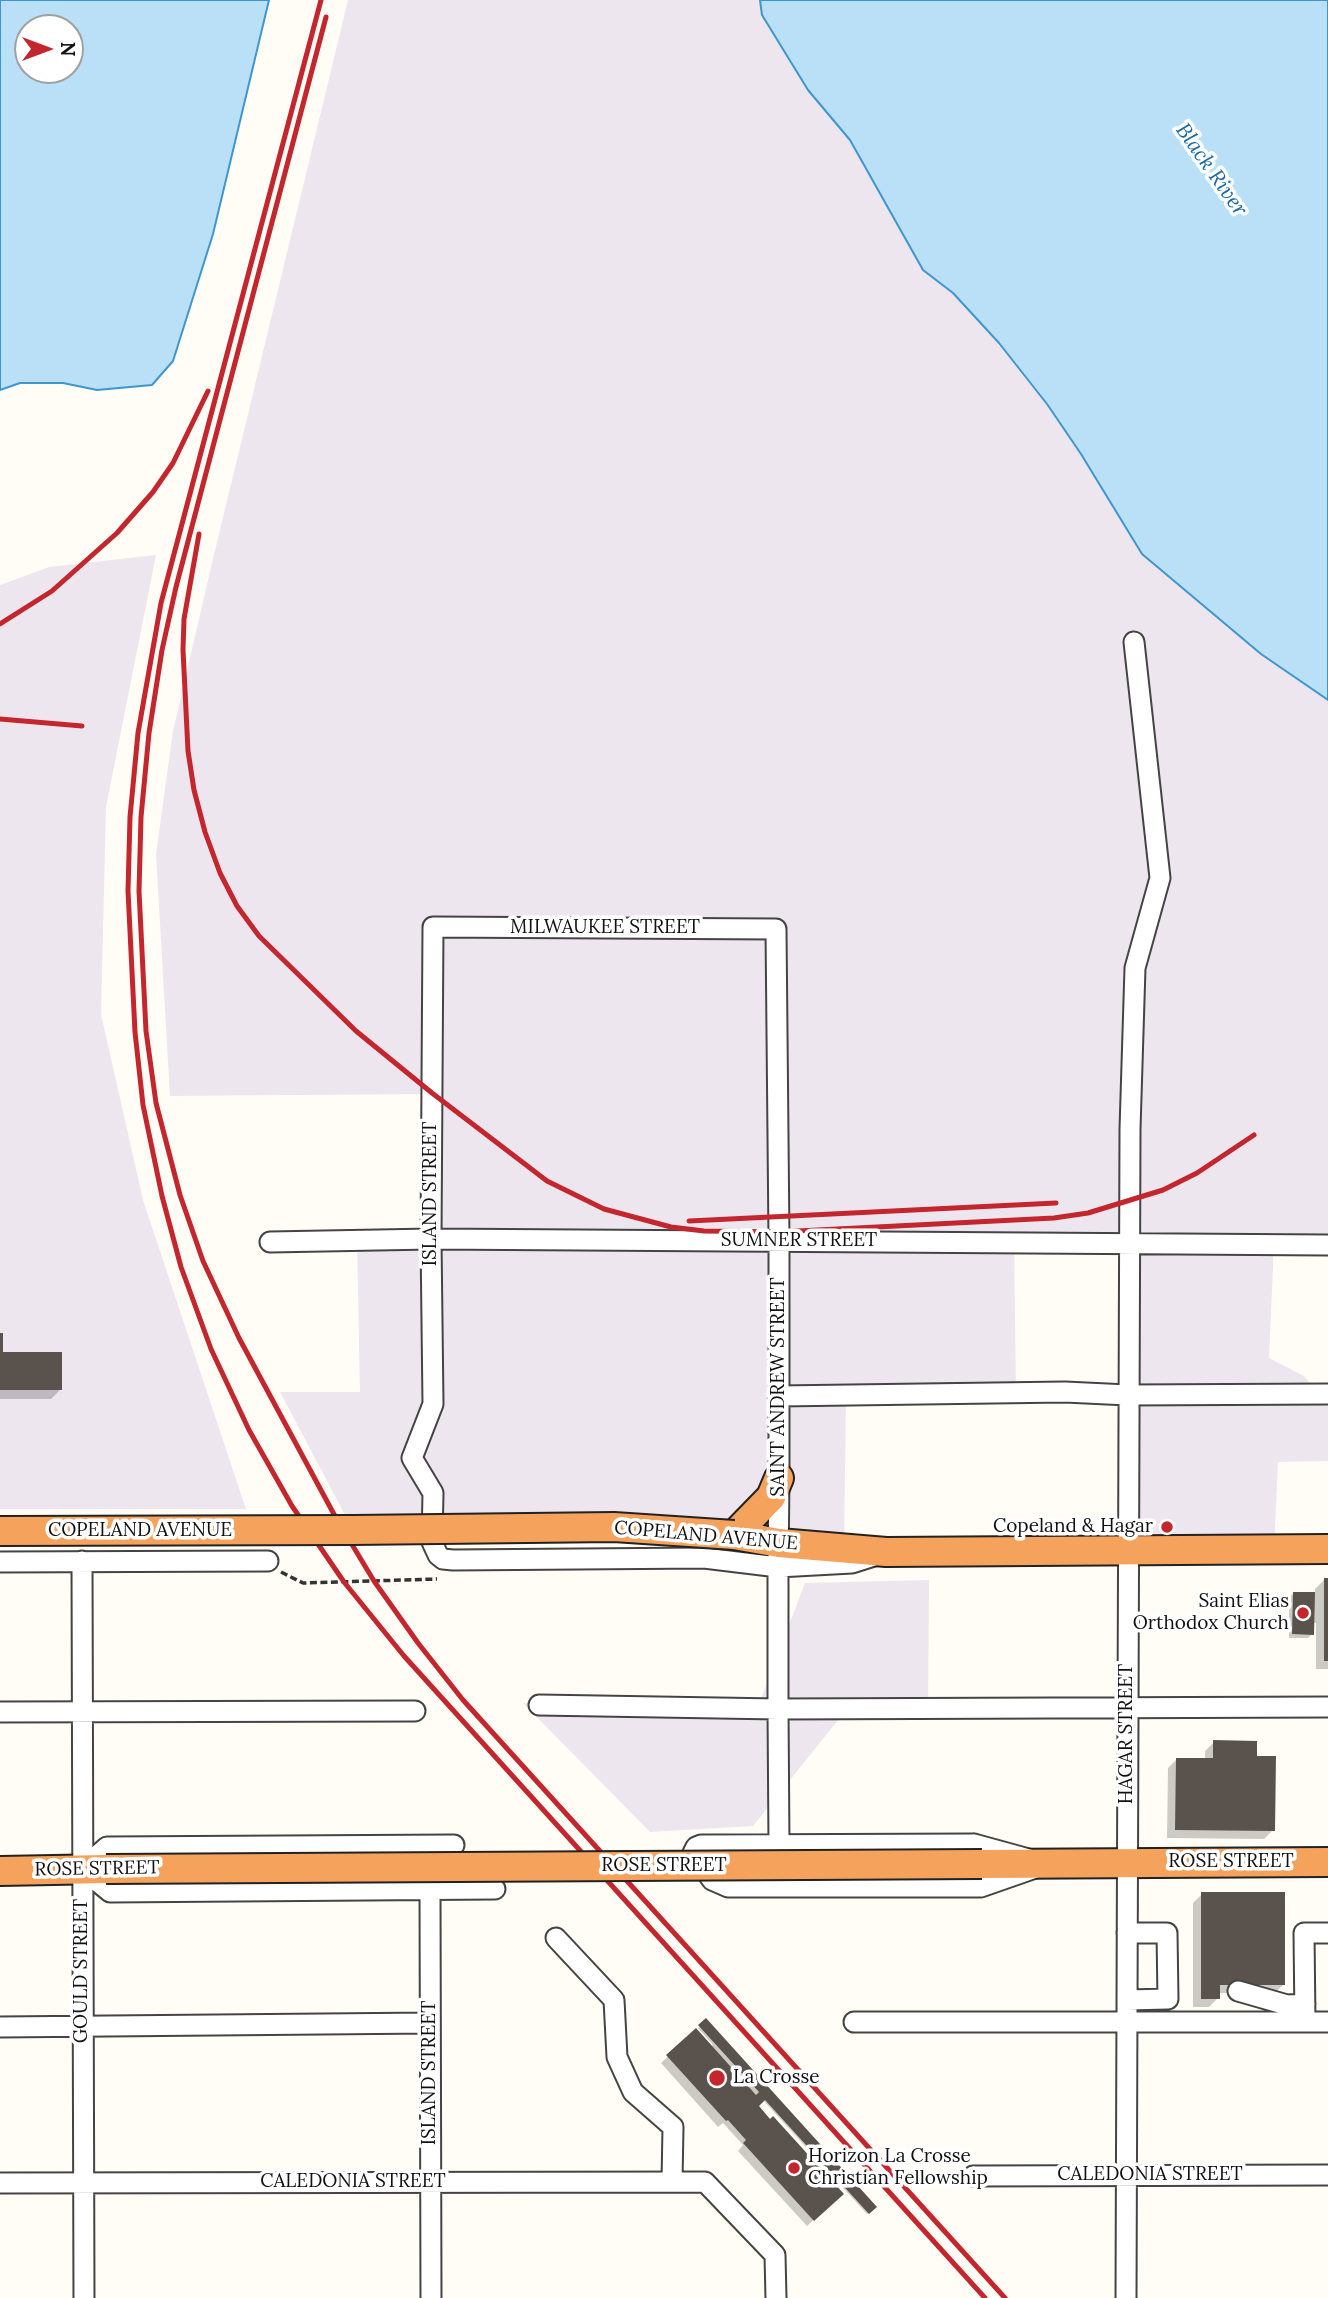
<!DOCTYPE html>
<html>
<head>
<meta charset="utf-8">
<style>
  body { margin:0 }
  #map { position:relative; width:1328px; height:2298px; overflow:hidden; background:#fffdf5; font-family:Lora,serif }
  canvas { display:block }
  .north { position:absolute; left:14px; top:14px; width:70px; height:70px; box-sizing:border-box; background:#fff; border:2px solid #a0a0a0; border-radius:50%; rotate:90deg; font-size:19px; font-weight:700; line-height:28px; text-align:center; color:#111 }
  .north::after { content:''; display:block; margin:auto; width:24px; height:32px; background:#c4262e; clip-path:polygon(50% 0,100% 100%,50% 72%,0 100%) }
</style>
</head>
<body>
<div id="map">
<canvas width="1328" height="2298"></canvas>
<div class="north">N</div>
</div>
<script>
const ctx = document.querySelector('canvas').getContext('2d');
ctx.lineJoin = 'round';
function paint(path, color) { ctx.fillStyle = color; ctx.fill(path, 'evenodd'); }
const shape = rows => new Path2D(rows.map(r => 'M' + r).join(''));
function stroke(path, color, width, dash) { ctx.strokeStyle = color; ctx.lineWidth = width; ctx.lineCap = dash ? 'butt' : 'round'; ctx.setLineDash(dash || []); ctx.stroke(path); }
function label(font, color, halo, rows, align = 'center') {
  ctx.font = font + ' Lora,serif'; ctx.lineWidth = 7; ctx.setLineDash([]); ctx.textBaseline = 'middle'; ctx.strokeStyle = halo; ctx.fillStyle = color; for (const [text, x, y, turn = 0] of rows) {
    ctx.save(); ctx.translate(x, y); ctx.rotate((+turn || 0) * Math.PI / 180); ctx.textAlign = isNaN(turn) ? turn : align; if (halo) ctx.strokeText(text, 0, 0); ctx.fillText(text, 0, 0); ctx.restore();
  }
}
paint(shape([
  [348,0,760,0,762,15,808,90,850,140,923,270,953,293,999,343,1047,404,1081,454,1142,554,1261,654,1328,700,1328,1245,1274,1244,1269,1358,1304,1376,1319,1394,1328,1394,1328,1461,1278,1462,1274,1549,1128,1549,1129,1243,1014,1242,1016,1392,846,1395,844,1549,353,1530,280,1392,360,1392,357,1240,431,1239,432,1094,170,1096,156,854,173,731,212,563],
  [156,555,106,807,101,1014,143,1200,246,1509,0,1509,0,585,49,567],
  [929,1580,928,1708,847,1709,753,1826,650,1832,523,1703,754,1717,805,1583]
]), '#eee6ef');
const water = shape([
  [0,0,269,0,213,234,173,361,152,385,97,390,63,383,20,383,0,390,0,0],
  [70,28,70,70,28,70,28,28,70,28],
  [760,0,1328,0,1328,700,1261,654,1142,554,1081,454,1047,404,999,343,953,293,923,270,850,140,808,90,762,15,760,0]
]);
paint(water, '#b9e0f7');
stroke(water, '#3f96cf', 2);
paint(shape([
  [0,1335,2,1354,60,1390,51,1399,0,1399],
  [1324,1580,1328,1580,1328,1669,1316,1669,1316,1623,1312,1623,1312,1634,1308,1638,1289,1638,1289,1597,1294,1593,1315,1594,1315,1589],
  [1214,1742,1273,1830,1264,1839,1167,1838,1168,1768,1177,1759,1205,1759,1205,1751],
  [1202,1894,1284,1984,1275,1993,1218,1993,1218,1998,1209,2007,1193,2007,1193,1903],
  [706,2020,875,2207,867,2214,763,2100,756,2106,842,2194,807,2226,738,2151,743,2145,723,2123,718,2127,661,2063,695,2031,710,2047,713,2045,698,2028]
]), '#0003');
paint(shape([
  [0,1333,3,1333,3,1352,62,1352,62,1390,0,1390],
  [1324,1578,1328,1578,1328,1661,1324,1661],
  [1293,1592,1315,1592,1314,1635,1292,1634],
  [1213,1740,1257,1741,1257,1756,1276,1756,1275,1831,1175,1830,1176,1758,1213,1758],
  [1201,1892,1285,1892,1285,1985,1220,1985,1220,1999,1201,1999],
  [706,2018,877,2207,869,2214,765,2100,759,2106,770,2119,773,2116,844,2194,814,2221,743,2143,746,2140,728,2120,726,2121,666,2055,696,2028,756,2095,759,2092,698,2025]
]), '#5a524d');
const minor = shape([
  [270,1242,431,1239,1328,1245],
  [779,1396,1065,1392,1128,1395,1328,1394],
  [82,1561,84,2298],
  [0,1562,268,1561],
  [539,1705,778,1709,1328,1707],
  [0,1712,415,1711],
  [974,1844,1047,1864,981,1887,728,1887,712,1880,693,1853,696,1847,701,1845,974,1844],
  [454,1845,107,1847,82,1869,110,1892,495,1889],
  [779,1845,778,1709,778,1567,779,1478,779,1240,776,929,433,927,431,1239,433,1404,412,1458,433,1493,432,1542,438,1555,443,1559,453,1560,704,1558,778,1567,852,1563,874,1556],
  [430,1889,431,2298],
  [1127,1933,1167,1933,1168,1999,1127,2000],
  [556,1938,614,2000,617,2057,633,2092,673,2127,672,2182],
  [1238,1991,1287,2005,1305,2004],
  [854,2022,1328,2022],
  [1305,2022,1304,1933,1328,1933],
  [0,2027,430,2023],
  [973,2176,1328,2175],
  [0,2183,705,2182,775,2255,776,2298],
  [1126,2298,1130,1129,1135,968,1160,878,1134,642]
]);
const highway = shape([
  [734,1535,779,1543,886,1552,1328,1549],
  [734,1535,771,1497,779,1478],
  [982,1864,1328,1862],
  [0,1871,106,1869]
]);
stroke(minor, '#444', 23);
stroke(highway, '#222', 32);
stroke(shape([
  [281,1572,303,1583,437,1579]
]), '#333', 3.5, [7, 3.5]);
stroke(minor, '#fff', 19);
stroke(highway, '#f5a25d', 28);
stroke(shape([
  [321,0,161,603,138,733,130,817,128,891,135,1032,143,1105,162,1196,181,1267,211,1349,249,1430,292,1506,344,1582,404,1656,985,2298],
  [326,17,176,587,162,650,149,733,141,817,139,891,146,1031,156,1103,180,1195,203,1261,239,1338,336,1518,374,1581,418,1643,463,1700,1005,2298],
  [199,534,184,619,183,650,188,751,194,790,205,832,220,873,237,906,259,936,356,1031,432,1093,547,1181,604,1209,671,1227,704,1231,778,1232,1054,1218,1088,1213,1163,1190,1197,1173,1254,1135],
  [0,624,52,591,117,533,153,492,173,463,208,391],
  [0,719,82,726],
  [689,1221,1056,1203]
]), '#c4262e', 5);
const highwayBridge = shape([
  [0,1531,353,1530,614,1527,734,1535],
  [106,1869,982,1864]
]);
stroke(highwayBridge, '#222', 32, []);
stroke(highwayBridge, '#f5a25d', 28);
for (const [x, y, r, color] of [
  [1167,1527,7,"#c4262e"],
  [1303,1613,7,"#c4262e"],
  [717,2078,9,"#c4262e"],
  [794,2168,7,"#c4262e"]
]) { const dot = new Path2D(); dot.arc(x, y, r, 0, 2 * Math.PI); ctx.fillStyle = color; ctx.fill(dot); stroke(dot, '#fff', 2.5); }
label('19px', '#111', '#fff', [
  ["MILWAUKEE STREET",605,928],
  ["ISLAND STREET",431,1194,-90],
  ["SUMNER STREET",799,1241],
  ["SAINT ANDREW STREET",779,1387,-90],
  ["COPELAND AVENUE",140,1531],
  ["COPELAND AVENUE",706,1536,5],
  ["HAGAR STREET",1127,1734,-90],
  ["ROSE STREET",1231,1862],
  ["ROSE STREET",664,1866],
  ["ROSE STREET",97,1869,-1],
  ["GOULD STREET",82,1971,-90],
  ["ISLAND STREET",430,2073,-90],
  ["CALEDONIA STREET",1150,2175],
  ["CALEDONIA STREET",353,2182]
]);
label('19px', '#111', '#fff', [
  ["Copeland & Hagar",1153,1527],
  ["Saint Elias",1289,1602],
  ["Orthodox Church",1289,1624],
  ["La Crosse",733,2078,"left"],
  ["Horizon La Crosse",808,2157,"left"],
  ["Christian Fellowship",808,2179,"left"]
], 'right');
label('italic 21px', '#1768a6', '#fff', [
  ["Black River",1211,170,55]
]);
</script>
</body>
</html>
